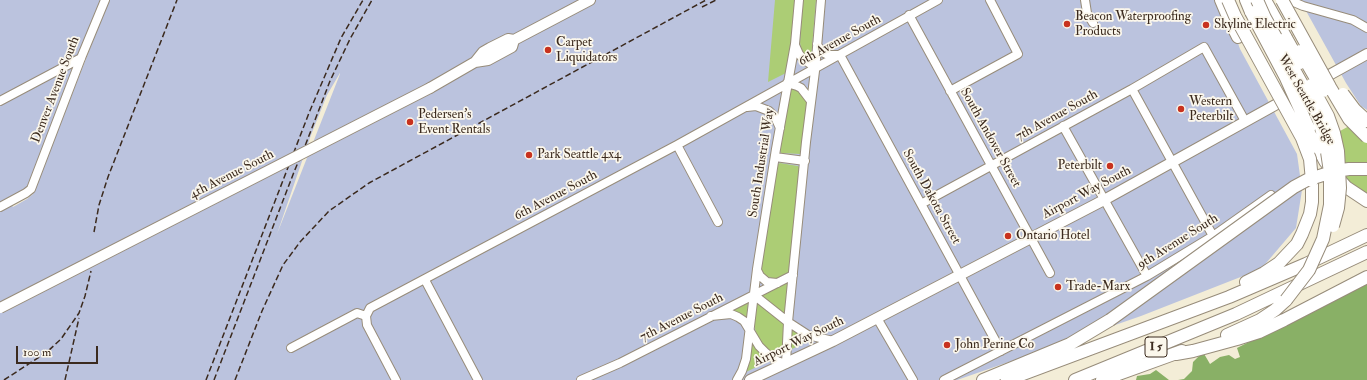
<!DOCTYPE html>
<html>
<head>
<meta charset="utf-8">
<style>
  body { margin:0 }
  #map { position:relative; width:1367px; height:380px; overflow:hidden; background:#f3edd7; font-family:"IM FELL Double Pica",serif }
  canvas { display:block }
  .scale { position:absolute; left:16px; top:346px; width:82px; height:18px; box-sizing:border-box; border:2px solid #3b2a1e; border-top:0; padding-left:5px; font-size:12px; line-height:14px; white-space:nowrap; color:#3b2a1e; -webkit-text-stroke:3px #fbf7ec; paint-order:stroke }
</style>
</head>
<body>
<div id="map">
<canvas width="1367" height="380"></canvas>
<div class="scale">100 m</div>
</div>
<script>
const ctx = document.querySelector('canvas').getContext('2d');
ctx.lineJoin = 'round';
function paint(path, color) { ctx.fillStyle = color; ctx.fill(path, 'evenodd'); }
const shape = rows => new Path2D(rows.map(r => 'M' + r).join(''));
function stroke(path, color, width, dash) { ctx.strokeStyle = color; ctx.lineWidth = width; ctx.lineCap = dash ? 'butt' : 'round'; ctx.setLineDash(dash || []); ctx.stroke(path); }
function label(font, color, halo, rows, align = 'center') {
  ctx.font = font + ' "IM FELL Double Pica",serif'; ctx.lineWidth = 3.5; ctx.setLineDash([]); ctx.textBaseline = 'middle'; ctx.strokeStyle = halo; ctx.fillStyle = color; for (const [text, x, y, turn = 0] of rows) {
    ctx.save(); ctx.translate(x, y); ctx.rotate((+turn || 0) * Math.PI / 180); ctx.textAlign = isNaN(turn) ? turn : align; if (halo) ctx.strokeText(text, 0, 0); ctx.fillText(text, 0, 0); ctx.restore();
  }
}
paint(shape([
  [0,0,102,0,30,182,25,190,8,199,13,207,27,199,33,194,109,0,1223,0,1240,49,1297,154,1302,190,1296,228,1261,269,1141,316,957,380,0,380],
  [340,73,340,74,277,234,311,135,327,95],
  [1300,0,1367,0,1367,110,1361,106,1346,83]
]), '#bbc3de');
paint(shape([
  [775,0,796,0,791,51,786,73,768,82],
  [803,0,816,0,811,59,805,57,801,51,800,42],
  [795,87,808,101,800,154,781,153,780,151,790,89],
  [1364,118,1367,120,1367,199,1346,183,1316,144],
  [780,163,798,166,800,168,790,266,788,273,781,278,774,279,764,275,762,271,761,253,777,165],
  [789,280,786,315,760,295],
  [757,300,784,322,783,354,778,356,767,350,759,341,755,329,755,318],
  [748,301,747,320,729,311],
  [790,325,812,339,788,351],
  [751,340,759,352,769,361,746,372,750,361]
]), '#accd75');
paint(shape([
  [1367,282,1367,380,1178,380,1184,379,1192,371,1193,362,1203,352,1210,364,1220,357,1229,355,1235,359,1240,357,1237,348],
  [1156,370,1169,380,1136,380,1137,376,1150,374]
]), '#89b066');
const minor = shape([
  [1085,0,1087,13,1093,23],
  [1289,0,1303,6,1353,20,1367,28],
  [909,15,1050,273],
  [817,44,820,50,824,53,828,55,839,55],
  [795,45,799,54,803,59,816,68],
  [840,55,1001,351],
  [787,83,797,86,801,88,811,101],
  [1132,89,1213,236],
  [950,91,1018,54,990,0],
  [0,101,81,58],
  [747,107,756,106,769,111,775,117,780,128],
  [1063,126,1147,276],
  [677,145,718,222],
  [775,157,805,161],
  [921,204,1132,89,1204,47,1245,121],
  [0,207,26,193,31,189,81,58,105,0],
  [757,270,760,276,767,282,777,283],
  [425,280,478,380],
  [754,295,788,322,808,335,833,341],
  [366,316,367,325,396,380],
  [711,316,731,314,738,317,744,321,759,346,766,353,777,361,786,364,788,322,806,142,815,71,821,0],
  [877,318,913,380],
  [291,348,357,313,366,316,370,308,677,145,938,0],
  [581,380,620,363,793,275],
  [737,380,742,371,746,359,757,269,776,149,795,44,799,0],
  [944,380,1147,276,1213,236,1271,195]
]);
const major = shape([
  [475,62,483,52,490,48,508,39,514,40,590,0],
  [430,88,475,62,488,60,512,47,514,40],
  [750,380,833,341,1104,200,1367,54]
]);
const highway = shape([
  [1221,0,1229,19,1238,37],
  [1246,0,1251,12],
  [1265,0,1286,38],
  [1318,148,1325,161,1338,178,1346,187,1367,201],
  [1246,282,1264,273,1279,263,1297,244,1302,234,1310,214,1312,202,1312,181],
  [1227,335,1260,320,1275,310,1286,300],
  [1176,354,1193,351,1237,339,1259,332,1284,320,1367,277],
  [983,380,1070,344,1110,320],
  [1007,380,1229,297,1306,264,1367,235],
  [1075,380,1236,314,1367,252],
  [1102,380,1182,351]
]);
stroke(minor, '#978c7a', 10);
stroke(major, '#978c7a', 12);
stroke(highway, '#978c7a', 14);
stroke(minor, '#fff', 8);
stroke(major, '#fff', 10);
stroke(highway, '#fff', 12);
stroke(shape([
  [702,7,716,0],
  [94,232,99,205,108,177,177,0],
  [4,380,47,352,61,339,79,313,85,296,91,271],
  [65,380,79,318],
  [206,380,309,113,341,38,363,0],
  [214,380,294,172,305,146,330,81,350,39,372,0],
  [235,380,262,311,283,265,300,242,329,211,369,183,706,0]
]), '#3b2a1e', 1.5, [6, 3]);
const majorBridge = shape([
  [0,308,430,88]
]);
const highwayBridge = shape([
  [1228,0,1235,16,1302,138,1310,159,1312,181],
  [1257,0,1265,18,1307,93,1316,111,1326,145,1330,172,1330,205,1323,239,1309,270,1286,300],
  [1282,0,1330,87,1349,119,1367,137],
  [1251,12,1286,78,1309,129],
  [1286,38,1300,63],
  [1300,51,1323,91],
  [1311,85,1328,116,1334,133,1338,151,1340,188,1338,208,1333,226],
  [1343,94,1355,110,1367,121],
  [1303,123,1318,148],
  [1110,320,1294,187,1307,180,1335,171,1349,169,1367,169]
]);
stroke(majorBridge, '#978c7a', 12, []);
stroke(highwayBridge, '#978c7a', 14, []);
stroke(majorBridge, '#fff', 10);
stroke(highwayBridge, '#fff', 12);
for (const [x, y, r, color] of [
  [1067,24,4,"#c8321e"],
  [1206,25,4,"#c8321e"],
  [548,50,4,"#c8321e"],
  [1181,109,4,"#c8321e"],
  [410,122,4,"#c8321e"],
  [529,155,4,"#c8321e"],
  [1110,166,4,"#c8321e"],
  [1008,236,4,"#c8321e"],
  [1058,287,4,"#c8321e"],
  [947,345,4,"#c8321e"]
]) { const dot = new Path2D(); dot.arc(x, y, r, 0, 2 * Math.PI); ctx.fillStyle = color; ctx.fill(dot); stroke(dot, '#fbf7ec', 1.5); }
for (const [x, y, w] of [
  [1156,347,22]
]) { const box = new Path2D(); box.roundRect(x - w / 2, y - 10, w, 20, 3); ctx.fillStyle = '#fbf7ec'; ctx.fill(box); stroke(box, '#3b2a1e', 1); }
label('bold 12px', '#3b2a1e', null, [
  ["I 5",1156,347]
]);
label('13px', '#3b2a1e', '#fbf7ec', [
  ["Beacon Waterproofing",1075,17],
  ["Products",1075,32],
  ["Skyline Electric",1214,25],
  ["Carpet",556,43],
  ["Liquidators",556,58],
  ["Western",1189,102],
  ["Peterbilt",1189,117],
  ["Pedersen’s",418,115],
  ["Event Rentals",418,130],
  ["Park Seattle 4x4",537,155],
  ["Peterbilt",1102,166,"right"],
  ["Ontario Hotel",1016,236],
  ["Trade-Marx",1066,287],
  ["John Perine Co",955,345]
], 'left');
label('13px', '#3b2a1e', '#fbf7ec', [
  ["6th Avenue South",840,41,-29],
  ["Denver Avenue South",56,90,-69],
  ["West Seattle Bridge",1306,100,60],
  ["7th Avenue South",1057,116,-29],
  ["South Andover Street",990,138,61],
  ["South Industrial Way",762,163,-81],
  ["4th Avenue South",232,175,-27],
  ["Airport Way South",1087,193,-28],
  ["6th Avenue South",556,196,-28],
  ["South Dakota Street",931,197,61],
  ["9th Avenue South",1178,242,-32],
  ["7th Avenue South",682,318,-27],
  ["Airport Way South",799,342,-26]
]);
</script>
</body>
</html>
